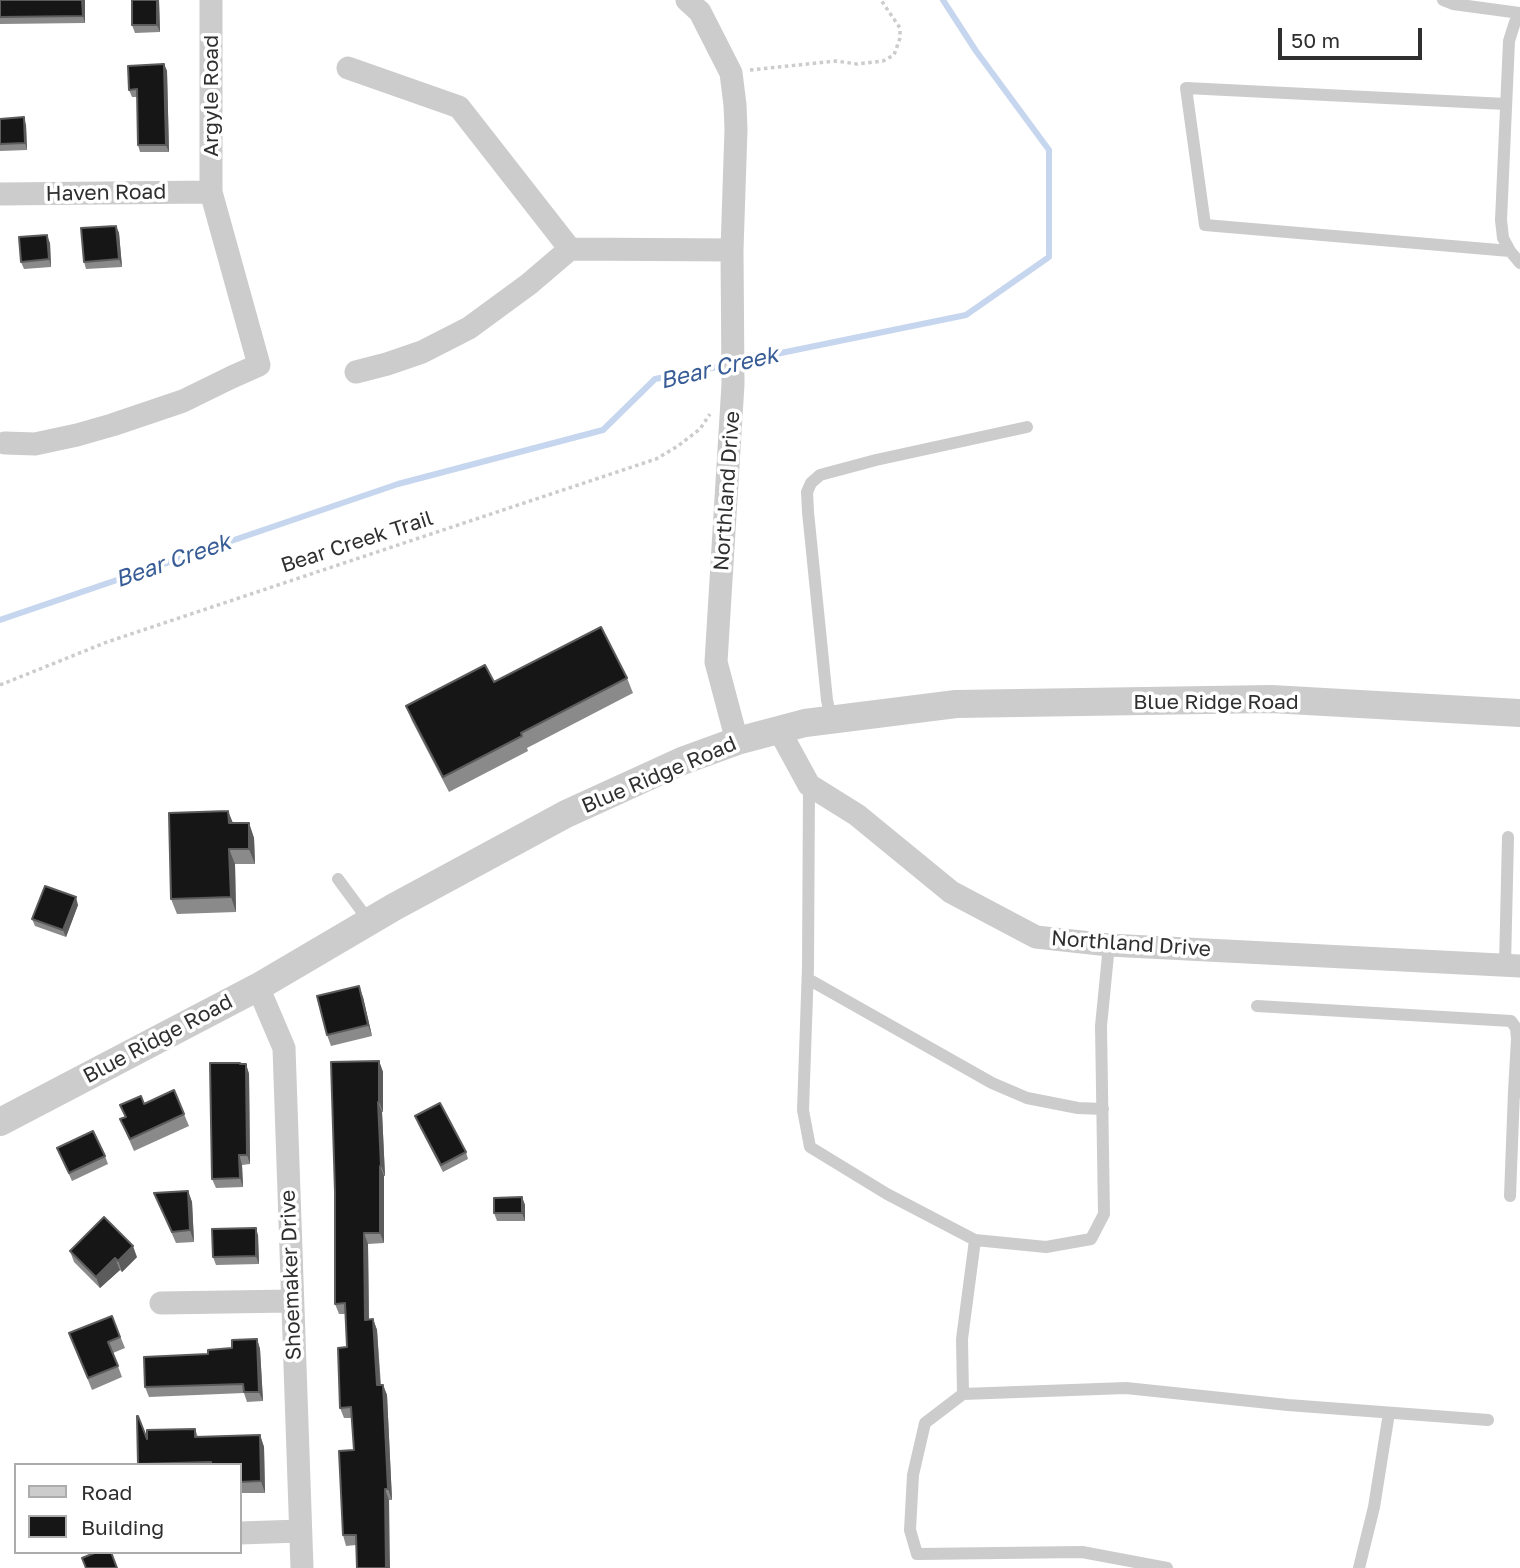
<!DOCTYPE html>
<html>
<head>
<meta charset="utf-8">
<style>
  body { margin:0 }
  #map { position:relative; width:1520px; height:1568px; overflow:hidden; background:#fff; font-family:"Golos Text",sans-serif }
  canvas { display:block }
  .legend { position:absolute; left:14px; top:1463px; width:228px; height:91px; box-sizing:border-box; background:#fff; border:2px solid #acacac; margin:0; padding:9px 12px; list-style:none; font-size:21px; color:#2f2f2f }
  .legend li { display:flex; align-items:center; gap:14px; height:35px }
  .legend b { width:35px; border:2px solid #acacac }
  .scale { position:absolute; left:1278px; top:28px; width:144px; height:32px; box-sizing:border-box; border:4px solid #2f2f2f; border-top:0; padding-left:9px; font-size:21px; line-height:24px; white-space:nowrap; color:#2f2f2f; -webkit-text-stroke:5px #fff; paint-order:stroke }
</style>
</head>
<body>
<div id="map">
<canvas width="1520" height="1568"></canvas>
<ul class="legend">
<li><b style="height:9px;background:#ccc"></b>Road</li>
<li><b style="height:19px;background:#161616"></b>Building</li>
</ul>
<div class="scale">50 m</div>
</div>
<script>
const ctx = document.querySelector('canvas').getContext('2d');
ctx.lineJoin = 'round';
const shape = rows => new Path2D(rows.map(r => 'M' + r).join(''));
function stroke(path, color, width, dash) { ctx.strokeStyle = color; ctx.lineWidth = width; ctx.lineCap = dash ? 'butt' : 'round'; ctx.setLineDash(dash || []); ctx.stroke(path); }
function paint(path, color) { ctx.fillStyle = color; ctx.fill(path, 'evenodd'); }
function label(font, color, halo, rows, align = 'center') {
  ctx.font = font + ' "Golos Text",sans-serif'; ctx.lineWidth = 7; ctx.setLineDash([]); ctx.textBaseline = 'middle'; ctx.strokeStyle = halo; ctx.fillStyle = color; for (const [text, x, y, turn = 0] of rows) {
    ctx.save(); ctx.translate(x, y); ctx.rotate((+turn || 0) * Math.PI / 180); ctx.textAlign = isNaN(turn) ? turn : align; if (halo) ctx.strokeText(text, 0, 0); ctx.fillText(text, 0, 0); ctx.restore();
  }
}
stroke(shape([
  [737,362,966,315,1049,257,1049,150,976,51,943,0],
  [0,620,398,484,603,430,655,379,727,365]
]), '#c6d6ee', 6);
stroke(shape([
  [750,70,836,61,857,64,883,61,894,55,900,38,900,28,881,0],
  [0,685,107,642,656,459,678,446,700,429,710,414]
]), '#ccc', 3.5, [3.5, 3.5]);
stroke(shape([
  [1443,0,1453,4,1520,13],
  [1520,15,1515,22,1509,41,1501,220,1503,238,1510,251,1520,263],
  [1506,104,1186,88,1205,225,1510,251],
  [831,719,827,700,808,512,807,492,811,483,820,475,876,460,1027,427],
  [809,785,808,967,803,1110,810,1147,887,1194,975,1240,1046,1247,1091,1239,1104,1214,1101,1026,1109,945],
  [338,879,369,921],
  [1505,965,1508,837],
  [808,979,992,1083,1027,1098,1078,1108,1103,1109],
  [1257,1006,1511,1021,1516,1028,1517,1039,1514,1091],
  [1510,1196,1514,1091,1520,1092],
  [975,1240,962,1339,963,1394,1126,1388,1288,1405,1488,1420],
  [963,1394,925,1423,913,1475,910,1530,917,1554,1082,1552,1167,1568],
  [1359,1568,1374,1507,1389,1413]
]), '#ccc', 12);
stroke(shape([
  [687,0,700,12,731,73,735,105,736,129,732,250,733,384,716,662,737,741],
  [348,68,459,107,570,249],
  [0,194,211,192],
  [356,372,387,364,422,352,469,328,529,284,570,249,732,250],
  [5,443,35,444,77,435,112,425,183,401,232,377,259,365,211,192,211,0],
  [779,730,809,785,857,815,951,892,1036,937,1109,945,1520,966],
  [258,987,284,1048,302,1568],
  [161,1303,291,1301],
  [240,1533,300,1531]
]), '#ccc', 23);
stroke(shape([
  [0,1122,258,987,394,907,566,814,682,761,737,741,805,723,956,704,1271,699,1520,713]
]), '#ccc', 28);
paint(shape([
  [0,0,85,0,85,23,0,24],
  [132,0,159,0,160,32,135,33,132,25],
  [164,64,167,71,169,152,140,152,138,145,137,97,132,97,129,90],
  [0,119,26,125,27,150,0,151],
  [116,226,119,233,122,267,86,269,84,262],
  [50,243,51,267,24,269,21,262],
  [627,678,633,693,527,748,528,751,449,792,412,721,406,706,494,682],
  [228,811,233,823,249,823,254,838,255,864,235,864,236,912,177,914,171,899],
  [78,905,66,937,35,926,32,919],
  [363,997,372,1036,331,1046,327,1035],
  [379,1061,383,1072,383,1112,382,1112,385,1176,384,1176,384,1243,368,1244,369,1319,373,1319,377,1330,381,1385,383,1385,387,1395,392,1500,389,1500,356,1545,346,1546,343,1535,354,1450,352,1418,344,1418,340,1408,347,1347,346,1314,339,1314,335,1304],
  [240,1064,246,1064,249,1074,250,1164,242,1165,243,1187,216,1188,212,1179],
  [144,1104,184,1114,189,1126,134,1151,120,1119,125,1117,120,1105],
  [415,1116,466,1152,468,1159,443,1172,418,1124],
  [57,1148,105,1156,108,1164,72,1181],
  [188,1191,192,1202,194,1242,176,1243,154,1193],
  [522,1197,525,1205,525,1221,497,1221,494,1213],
  [258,1235,259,1264,216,1265,213,1257],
  [70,1251,137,1257,122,1272,120,1270,100,1288,74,1262],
  [112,1316,125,1348,113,1353,122,1377,92,1390,69,1333],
  [257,1339,260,1349,263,1401,247,1402,244,1393,149,1397,145,1387,208,1354,232,1348],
  [195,1429,198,1437,260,1435,264,1447,265,1493,242,1493,240,1487,240,1465,138,1465,147,1439]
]), '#8a8a8a');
paint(shape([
  [82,0,85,0,85,23,83,16],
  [157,0,159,0,160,32,157,25],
  [164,64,167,71,169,152,166,145],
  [24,117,26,125,27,150,25,143],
  [116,226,119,233,122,267,119,259],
  [47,235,50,243,51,267,49,259],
  [228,811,234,826,229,823],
  [249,823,254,838,255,864,249,849],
  [229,849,235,864,236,912,231,897],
  [76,897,78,905,66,937,63,930],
  [359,986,363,997,372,1036,368,1025],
  [379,1061,383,1072,383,1112,379,1102],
  [246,1064,249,1074,250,1164,247,1155],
  [378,1102,382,1112,385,1176,381,1166],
  [239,1155,242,1165,243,1187,240,1178],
  [380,1166,384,1176,384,1243,380,1233],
  [188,1191,192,1202,194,1242,190,1230],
  [522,1197,525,1205,525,1221,522,1213],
  [256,1228,258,1235,259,1264,256,1256],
  [364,1233,368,1244,369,1330,365,1320],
  [133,1246,137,1257,122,1272,118,1261],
  [115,1258,120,1270,100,1288,96,1277],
  [373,1319,377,1330,381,1396,377,1385],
  [257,1339,260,1349,263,1401,259,1392],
  [383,1385,387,1395,392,1500,388,1489],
  [260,1435,264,1447,265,1493,261,1481],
  [385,1489,389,1500,390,1568,386,1568]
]), '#5c5c5c');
const building = shape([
  [0,0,82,0,83,16,0,17,0,0],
  [132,0,157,0,157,25,132,25,132,0],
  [164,64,166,145,138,145,137,89,129,90,128,66,164,64],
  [24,117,25,143,0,144,0,119,24,117],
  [116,226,119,259,84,262,81,228,116,226],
  [47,235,49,259,21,262,19,237,47,235],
  [601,627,627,678,521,733,522,736,443,777,406,706,485,665,494,682,601,627],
  [228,811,229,823,249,823,249,849,229,849,231,897,171,899,169,813,228,811],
  [45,886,76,897,63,930,32,919,45,886],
  [359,986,368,1025,327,1035,317,996,359,986],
  [379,1061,379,1102,378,1102,381,1166,380,1166,380,1233,364,1233,365,1320,373,1319,377,1385,383,1385,388,1489,385,1489,386,1568,357,1568,356,1535,343,1535,339,1451,354,1450,351,1407,340,1408,338,1348,347,1347,345,1303,335,1304,335,1192,331,1062,379,1061],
  [210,1063,240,1063,240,1064,246,1064,247,1155,239,1155,240,1178,212,1179,210,1063],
  [174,1090,184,1114,130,1139,120,1119,126,1117,120,1105,141,1096,144,1104,174,1090],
  [440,1103,466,1152,441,1165,415,1116,440,1103],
  [93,1131,105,1156,69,1173,57,1148,93,1131],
  [188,1191,190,1230,172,1232,154,1193,188,1191],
  [522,1197,522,1213,494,1213,494,1198,522,1197],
  [104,1217,133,1246,118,1261,115,1258,96,1277,70,1251,104,1217],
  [256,1228,256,1256,213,1257,212,1229,256,1228],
  [112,1316,120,1337,108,1342,118,1366,88,1378,69,1333,112,1316],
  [257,1339,259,1392,244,1392,243,1384,145,1387,144,1357,208,1354,208,1350,232,1348,232,1340,257,1339],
  [137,1416,138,1416,147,1439,147,1430,195,1429,195,1437,260,1435,261,1481,240,1482,240,1465,211,1465,211,1462,138,1464,137,1416],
  [97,1552,111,1552,117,1568,86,1568,82,1558,97,1552]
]);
paint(building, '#161616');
stroke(building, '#5c5c5c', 2);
label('21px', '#2f2f2f', '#fff', [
  ["Argyle Road",211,96,-90],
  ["Haven Road",106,193,-1],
  ["Northland Drive",727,491,-86],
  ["Bear Creek Trail",357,542,-18],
  ["Blue Ridge Road",1216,702],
  ["Blue Ridge Road",659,775,-23],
  ["Northland Drive",1131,944,4],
  ["Blue Ridge Road",158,1039,-28],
  ["Shoemaker Drive",291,1275,-92]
]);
label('italic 23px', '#375c96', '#fff', [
  ["Bear Creek",719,368,-13],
  ["Bear Creek",173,561,-19]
]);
</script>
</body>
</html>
